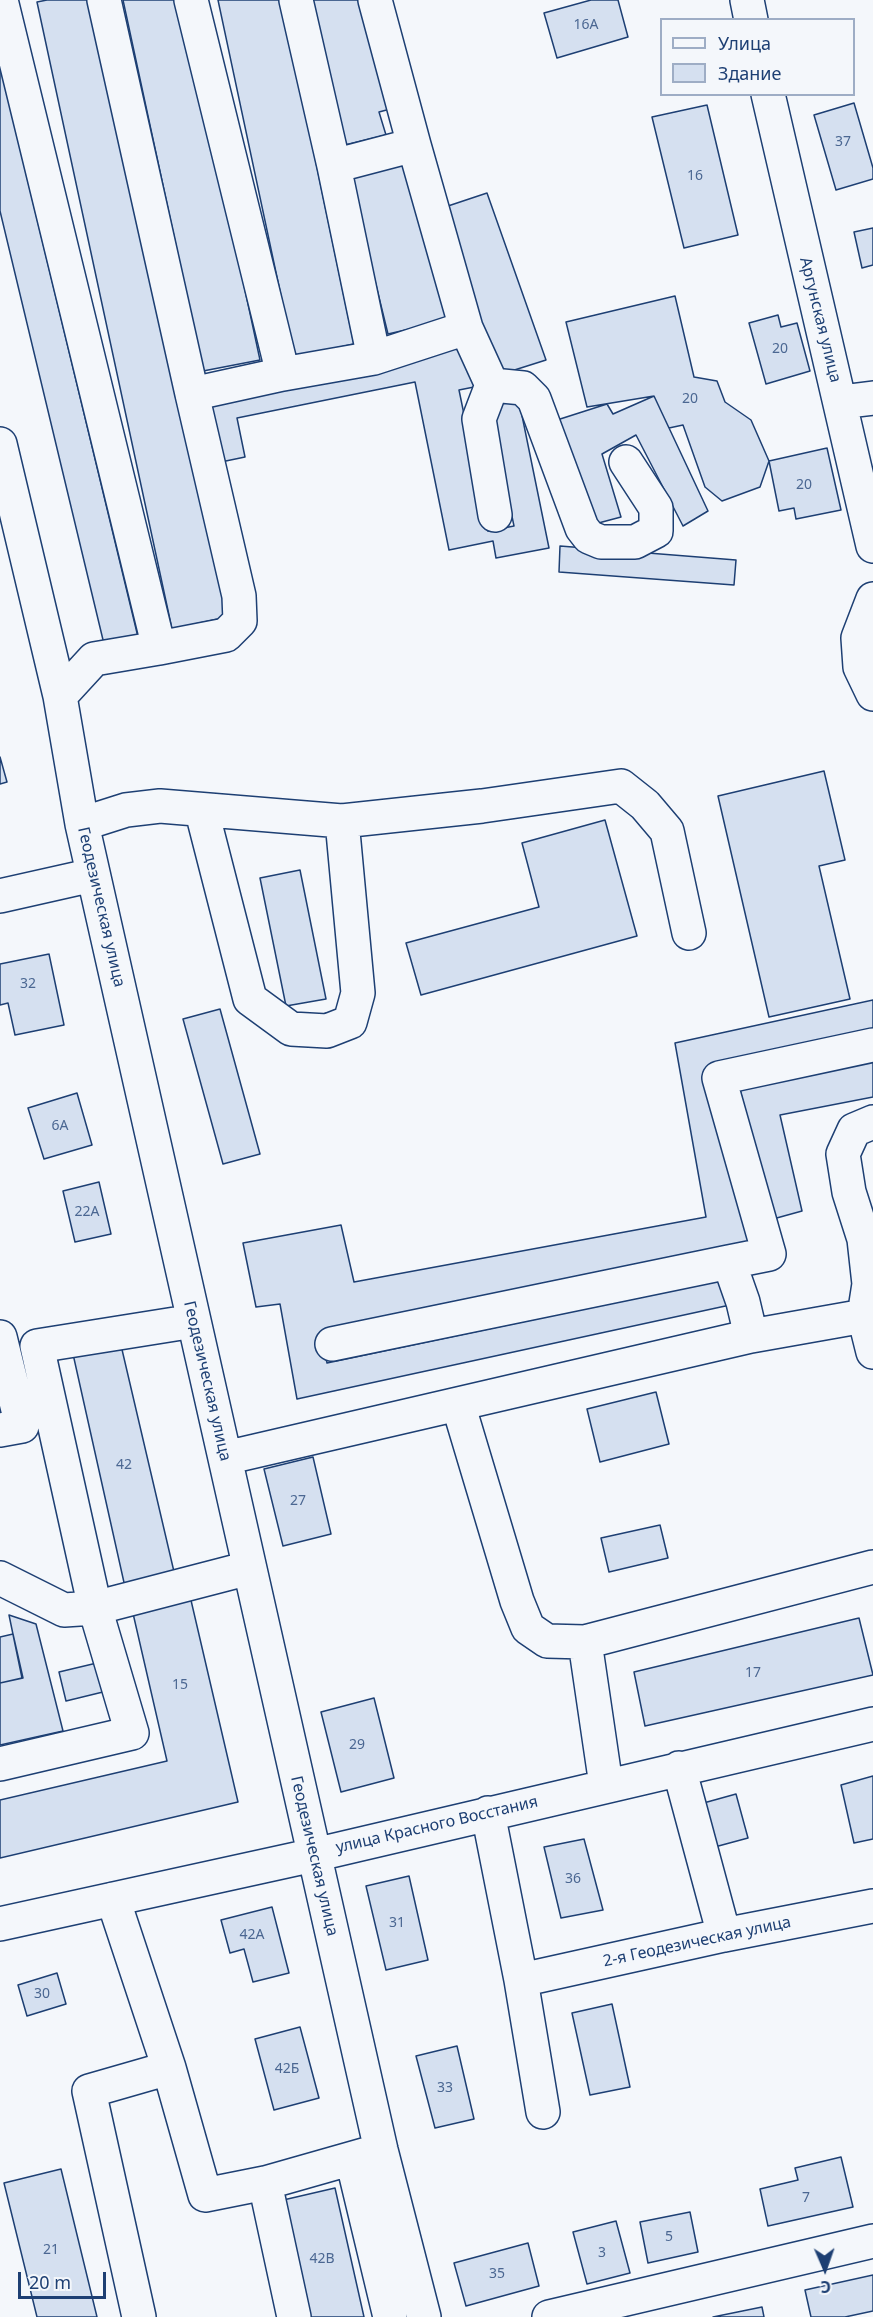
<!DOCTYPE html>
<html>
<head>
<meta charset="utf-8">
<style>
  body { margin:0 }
  #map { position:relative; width:873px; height:2317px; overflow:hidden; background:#f4f7fb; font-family:"Noto Sans",sans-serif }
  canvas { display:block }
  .legend { position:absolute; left:660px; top:18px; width:195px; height:78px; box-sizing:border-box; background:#f4f7fb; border:2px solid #9eadc5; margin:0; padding:8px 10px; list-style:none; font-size:18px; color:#1d3f73 }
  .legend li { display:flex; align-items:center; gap:12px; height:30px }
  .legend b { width:30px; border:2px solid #9eadc5 }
  .north { position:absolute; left:795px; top:2239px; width:60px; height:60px; -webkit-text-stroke:4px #f4f7fb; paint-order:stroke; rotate:178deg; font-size:16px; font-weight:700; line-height:24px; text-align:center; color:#1d3f73 }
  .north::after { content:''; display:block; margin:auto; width:21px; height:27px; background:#1d3f73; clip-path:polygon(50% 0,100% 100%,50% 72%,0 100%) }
  .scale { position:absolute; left:18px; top:2272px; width:88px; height:27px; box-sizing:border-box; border:3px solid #1d3f73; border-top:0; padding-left:8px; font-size:18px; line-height:21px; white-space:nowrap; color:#1d3f73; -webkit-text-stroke:4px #f4f7fb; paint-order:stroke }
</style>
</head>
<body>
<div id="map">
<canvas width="873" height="2317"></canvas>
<ul class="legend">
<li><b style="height:8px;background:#f4f7fb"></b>Улица</li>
<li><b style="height:16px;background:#d5e0f0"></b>Здание</li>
</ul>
<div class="north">С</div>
<div class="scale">20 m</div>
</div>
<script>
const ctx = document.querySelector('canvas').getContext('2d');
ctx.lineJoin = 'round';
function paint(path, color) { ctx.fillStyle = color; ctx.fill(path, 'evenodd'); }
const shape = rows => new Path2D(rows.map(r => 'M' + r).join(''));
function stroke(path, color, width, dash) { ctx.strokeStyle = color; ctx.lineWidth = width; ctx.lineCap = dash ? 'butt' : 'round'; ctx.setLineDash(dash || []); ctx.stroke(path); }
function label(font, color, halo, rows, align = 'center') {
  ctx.font = font + ' "Noto Sans",sans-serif'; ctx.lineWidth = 4.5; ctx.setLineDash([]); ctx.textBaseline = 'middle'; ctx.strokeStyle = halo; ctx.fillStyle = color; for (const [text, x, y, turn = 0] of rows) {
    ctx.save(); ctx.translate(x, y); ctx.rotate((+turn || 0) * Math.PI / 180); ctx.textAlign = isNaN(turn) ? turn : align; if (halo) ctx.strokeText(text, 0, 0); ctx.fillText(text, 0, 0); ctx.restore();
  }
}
const building = shape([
  [47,0,95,0,227,617,172,629,37,2,47,0],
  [123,0,183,0,260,360,203,371,123,0],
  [218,0,282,0,354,344,294,357,218,0],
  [308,0,365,0,394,108,379,112,386,135,345,145,308,0],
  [591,0,618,0,628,37,557,58,544,13,591,0],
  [0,65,138,637,104,644,0,211,0,65],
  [854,103,873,168,873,179,836,190,814,115,854,103],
  [707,105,738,235,684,248,652,117,707,105],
  [410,161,449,320,388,334,349,175,410,161],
  [487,193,546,360,505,373,484,351,442,208,487,193],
  [873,228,873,265,862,268,854,232,873,228],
  [675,296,694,377,717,381,725,402,751,420,769,461,760,487,722,501,705,487,683,425,669,428,654,396,587,407,566,322,675,296],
  [778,315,781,327,797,323,810,371,766,384,749,323,778,315],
  [470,343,479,386,459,390,488,531,514,526,487,397,517,391,549,548,496,558,493,541,449,550,415,382,237,418,245,457,221,462,208,396,470,343],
  [654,396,708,511,683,526,636,435,602,454,621,517,591,525,557,420,607,404,613,414,654,396],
  [827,448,841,510,796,519,794,508,779,511,769,461,827,448],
  [560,546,736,560,734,585,559,572,560,546],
  [0,757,7,782,0,784,0,757],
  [824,771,845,860,819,866,850,999,769,1017,718,796,824,771],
  [605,820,637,936,421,995,406,943,539,907,522,843,605,820],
  [300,870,326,999,286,1006,260,878,300,870],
  [49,954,64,1025,15,1035,8,1003,0,1005,0,964,49,954],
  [873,1000,873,1032,706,1069,752,1243,321,1333,327,1363,725,1279,730,1305,297,1399,280,1304,256,1307,243,1243,341,1225,354,1282,706,1217,675,1043,873,1000],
  [220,1009,260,1154,223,1164,183,1019,220,1009],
  [873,1060,873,1097,780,1115,802,1211,773,1219,739,1086,873,1060],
  [77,1093,92,1145,44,1159,28,1108,77,1093],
  [99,1182,111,1234,75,1242,63,1191,99,1182],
  [120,1341,175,1576,125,1587,73,1354,120,1341],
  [656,1392,669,1444,600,1462,587,1409,656,1392],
  [313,1457,331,1534,283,1546,264,1469,313,1457],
  [660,1525,668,1558,609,1572,601,1538,660,1525],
  [190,1596,238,1802,0,1858,0,1800,167,1761,132,1609,190,1596],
  [9,1615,36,1624,63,1731,0,1745,0,1683,22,1678,9,1615],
  [859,1618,873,1675,645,1726,634,1672,859,1618],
  [13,1634,23,1678,0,1683,0,1637,13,1634],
  [101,1662,107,1691,66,1701,59,1672,101,1662],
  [374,1698,394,1778,341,1792,321,1712,374,1698],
  [873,1776,873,1839,854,1843,841,1785,873,1776],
  [736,1794,748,1838,711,1848,700,1804,736,1794],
  [584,1839,603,1910,561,1918,544,1847,584,1839],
  [409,1876,428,1960,386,1970,366,1886,409,1876],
  [272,1907,289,1973,253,1982,244,1949,230,1953,221,1920,272,1907],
  [57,1973,66,2004,27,2016,18,1985,57,1973],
  [612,2004,630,2087,590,2095,572,2013,612,2004],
  [300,2027,319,2098,274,2110,255,2039,300,2027],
  [457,2046,474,2119,435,2128,416,2056,457,2046],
  [841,2157,853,2207,768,2226,760,2189,798,2180,795,2168,841,2157],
  [61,2169,97,2317,37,2317,4,2183,61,2169],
  [335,2188,364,2317,306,2317,279,2201,335,2188],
  [690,2212,698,2252,648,2263,640,2222,690,2212],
  [616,2221,630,2273,587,2284,573,2232,616,2221],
  [528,2243,539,2286,466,2306,454,2263,528,2243],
  [873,2275,873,2311,845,2317,811,2317,805,2290,873,2275],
  [762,2307,764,2317,713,2317,762,2307]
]);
paint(building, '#d5e0f0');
stroke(building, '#1d3f73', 1.5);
const minor = shape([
  [1,0,159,648,94,659,60,696],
  [104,0,192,394,283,374,191,0],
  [296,0,334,166,374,358,466,328,492,385,523,388,534,399,582,528,589,537,601,542,635,542,656,531,656,508,626,462],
  [747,0,751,20],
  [768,94,873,546],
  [414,145,466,328],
  [334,166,414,145,375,0],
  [283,374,374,358],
  [492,385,479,419,495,515],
  [841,402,873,398],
  [0,444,60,696,82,824,381,2150,424,2317],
  [873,599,858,638,860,667,873,694],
  [159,648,226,635,240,621,239,596,192,394],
  [202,812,250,999,291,1029,327,1031,350,1022,358,993,342,821],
  [82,824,126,810,160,806,342,821,482,806,621,786,645,805,667,831,689,933],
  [0,896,93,875],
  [873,1122,854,1130,843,1154,849,1192,864,1239,869,1284,864,1316,873,1352],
  [729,1262,769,1254,719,1078,873,1045],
  [0,1337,22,1426,0,1430],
  [332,1344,729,1262,743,1302,751,1336],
  [458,1404,517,1601,528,1628,547,1641,585,1642],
  [225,1458,751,1336,864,1316],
  [0,1578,64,1610,95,1608,249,1568],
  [0,1764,132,1733,95,1608,37,1346,194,1321],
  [679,1768,724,1935],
  [606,1785,585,1642,873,1567],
  [488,1813,521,1980,543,2112],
  [113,1899,169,2068,205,2195,265,2183,381,2150],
  [0,1924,314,1855,873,1724],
  [521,1980,724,1935,873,1906],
  [352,2159,390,2317],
  [265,2183,294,2317],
  [139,2317,89,2091,169,2068],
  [549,2317,873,2241]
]);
stroke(minor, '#1d3f73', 36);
stroke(minor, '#f4f7fb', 33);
label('14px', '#4b6792', null, [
  ["16А",586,25],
  ["37",843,142],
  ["16",695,176],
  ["20",780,349],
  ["20",690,399],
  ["20",804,485],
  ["32",28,984],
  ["6А",60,1126],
  ["22А",87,1212],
  ["42",124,1465],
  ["27",298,1501],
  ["17",753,1673],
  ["15",180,1685],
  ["29",357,1745],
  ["36",573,1879],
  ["31",397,1923],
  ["42А",252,1935],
  ["30",42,1994],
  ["42Б",287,2069],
  ["33",445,2088],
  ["7",806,2198],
  ["5",669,2237],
  ["21",51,2250],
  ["3",602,2253],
  ["42В",322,2259],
  ["35",497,2274]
]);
label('16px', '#1d3f73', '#f4f7fb', [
  ["Аргунская улица",820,320,76],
  ["Геодезическая улица",101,907,77],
  ["Геодезическая улица",207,1381,77],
  ["улица Красного Восстания",437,1825,-13],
  ["Геодезическая улица",314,1856,77],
  ["2-я Геодезическая улица",697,1942,-12]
]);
</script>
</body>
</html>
